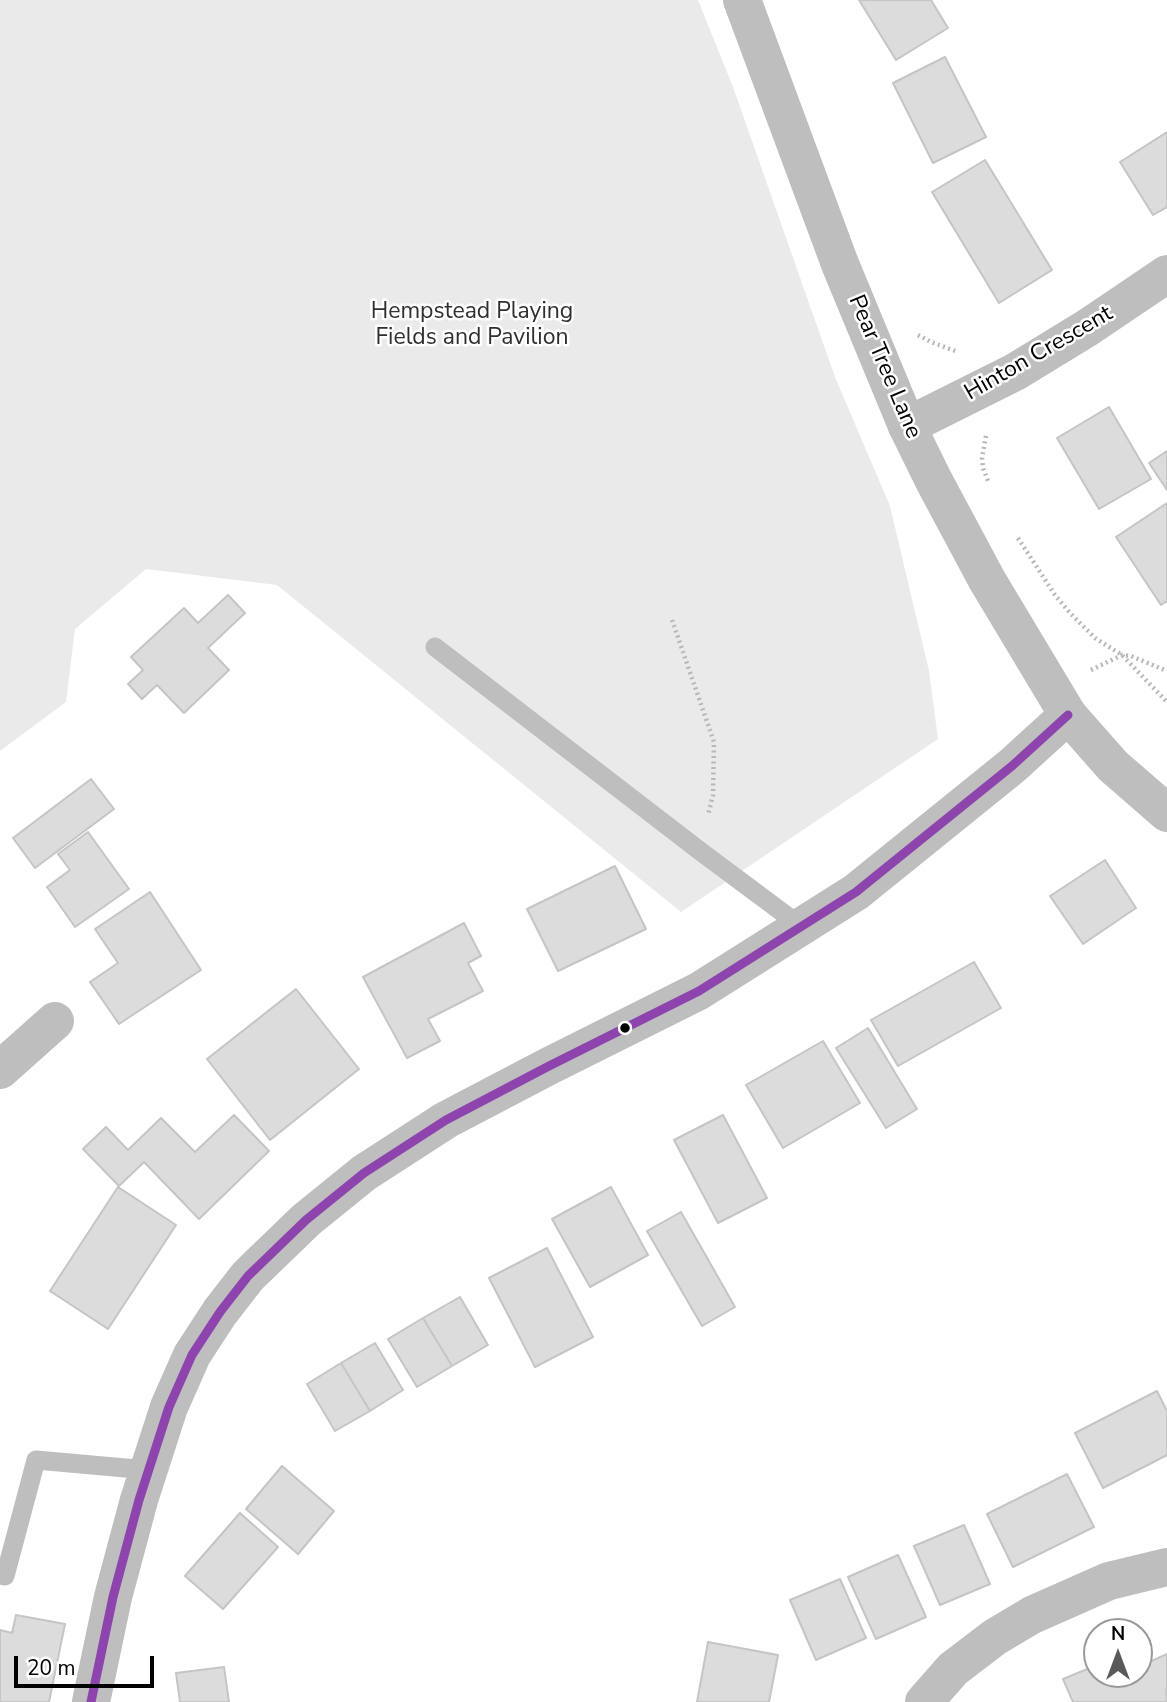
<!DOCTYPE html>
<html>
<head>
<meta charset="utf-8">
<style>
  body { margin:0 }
  #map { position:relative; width:1167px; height:1702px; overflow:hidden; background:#fff; font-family:"Nunito Sans",sans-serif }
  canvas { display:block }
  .north { position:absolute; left:1083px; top:1618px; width:70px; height:70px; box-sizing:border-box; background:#fff; border:2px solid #999; border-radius:50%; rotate:0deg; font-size:19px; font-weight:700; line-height:28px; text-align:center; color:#000 }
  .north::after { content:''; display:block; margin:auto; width:24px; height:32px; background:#595959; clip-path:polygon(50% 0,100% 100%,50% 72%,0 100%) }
  .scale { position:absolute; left:14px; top:1656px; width:140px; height:32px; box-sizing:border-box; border:4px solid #000; border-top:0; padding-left:9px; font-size:21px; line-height:24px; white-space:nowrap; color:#000; -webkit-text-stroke:5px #fff; paint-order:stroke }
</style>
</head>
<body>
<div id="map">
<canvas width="1167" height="1702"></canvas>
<div class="north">N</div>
<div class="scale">20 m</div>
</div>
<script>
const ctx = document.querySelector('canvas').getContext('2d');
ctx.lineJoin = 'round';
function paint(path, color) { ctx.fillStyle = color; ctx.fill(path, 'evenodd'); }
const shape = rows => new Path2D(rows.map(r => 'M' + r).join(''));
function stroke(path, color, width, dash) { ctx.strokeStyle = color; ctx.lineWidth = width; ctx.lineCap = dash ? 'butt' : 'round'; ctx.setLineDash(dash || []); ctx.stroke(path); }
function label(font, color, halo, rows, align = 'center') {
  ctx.font = font + ' "Nunito Sans",sans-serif'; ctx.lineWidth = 5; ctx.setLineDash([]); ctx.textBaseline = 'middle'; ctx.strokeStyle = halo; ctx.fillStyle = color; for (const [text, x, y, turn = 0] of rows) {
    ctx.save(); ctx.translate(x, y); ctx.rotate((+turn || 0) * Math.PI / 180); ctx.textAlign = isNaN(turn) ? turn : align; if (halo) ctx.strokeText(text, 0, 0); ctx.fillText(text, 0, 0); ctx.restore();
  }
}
paint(shape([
  [0,0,698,0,733,87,835,377,890,506,929,671,938,739,681,912,277,585,146,569,75,629,66,702,0,751]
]), '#eaeaea');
const building = shape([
  [859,0,931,0,948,28,896,60,859,0],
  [945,57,986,137,933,163,893,83,945,57],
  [1167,132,1167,207,1153,215,1120,162,1167,132],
  [985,160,1052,270,999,303,932,192,985,160],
  [1109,407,1151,479,1099,509,1057,438,1109,407],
  [1167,451,1167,490,1149,463,1167,451],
  [1167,503,1167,601,1161,605,1116,537,1167,503],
  [228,595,245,613,208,648,229,670,184,713,157,685,142,699,128,684,143,670,131,657,184,608,198,623,228,595],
  [91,779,114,809,35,868,13,838,91,779],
  [88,832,129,889,75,927,47,887,70,870,58,854,88,832],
  [1105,860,1136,908,1083,944,1050,896,1105,860],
  [615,866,646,929,558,971,527,909,615,866],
  [150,892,201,970,119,1024,90,982,118,963,95,929,150,892],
  [464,923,481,956,468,963,483,991,428,1019,440,1041,407,1058,363,977,464,923],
  [974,962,1001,1008,898,1066,871,1020,974,962],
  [296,989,359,1069,270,1140,207,1059,296,989],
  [868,1028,917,1109,886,1128,836,1048,868,1028],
  [823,1041,860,1103,783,1148,746,1085,823,1041],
  [234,1115,269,1151,199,1219,144,1162,119,1186,83,1149,106,1127,128,1150,161,1118,195,1152,234,1115],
  [723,1115,767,1198,718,1223,674,1140,723,1115],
  [118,1187,176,1225,108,1329,50,1291,118,1187],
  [611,1187,648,1255,590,1287,552,1219,611,1187],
  [681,1212,735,1307,702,1326,647,1231,681,1212],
  [547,1248,593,1337,535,1367,489,1278,547,1248],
  [460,1297,488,1345,452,1366,423,1318,460,1297],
  [423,1318,452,1366,417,1387,388,1339,423,1318],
  [375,1343,403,1390,370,1411,341,1363,375,1343],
  [341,1363,370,1411,335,1431,307,1384,341,1363],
  [1157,1391,1167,1411,1167,1455,1103,1488,1075,1433,1157,1391],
  [282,1466,334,1511,298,1554,246,1509,282,1466],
  [1067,1474,1094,1527,1013,1567,987,1514,1067,1474],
  [240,1513,278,1547,223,1609,185,1576,240,1513],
  [964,1525,990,1584,940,1605,914,1546,964,1525],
  [898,1555,926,1617,876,1639,848,1577,898,1555],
  [840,1579,866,1638,816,1660,790,1600,840,1579],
  [16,1615,65,1624,49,1702,0,1702,0,1630,12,1633,16,1615],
  [708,1642,778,1655,769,1702,697,1702,708,1642],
  [1139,1650,1145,1664,1167,1654,1167,1689,1166,1690,1167,1702,1073,1702,1063,1679,1097,1665,1097,1674,1139,1674,1139,1650],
  [224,1667,229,1702,180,1702,176,1673,224,1667]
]);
paint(building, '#dcdcdc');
stroke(building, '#c5c5c5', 2);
stroke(shape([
  [918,335,931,342,958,352],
  [986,436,982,458,983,468,988,481],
  [1018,538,1055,595,1070,613,1095,638,1122,655,1167,702],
  [672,620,714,742,713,795,708,815],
  [1091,670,1122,655,1131,656,1167,671]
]), '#b8b8b8', 4.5, [2, 3.5]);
stroke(shape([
  [435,647,700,851,802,927],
  [0,1575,5,1576,36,1460,148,1470]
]), '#bebebe', 19);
stroke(shape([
  [907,426,1015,372,1087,328,1167,274],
  [0,1070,55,1021],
  [91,1702,113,1597,139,1500,169,1407,192,1355,220,1312,248,1276,306,1220,364,1173,446,1120,549,1066,699,991,856,892,1012,766,1068,715],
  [924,1702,953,1669,995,1637,1032,1615,1109,1581,1167,1567]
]), '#bebebe', 38);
stroke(shape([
  [742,0,840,264,907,426,934,481,987,580,1068,715,1113,766,1167,813]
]), '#bebebe', 38);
stroke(shape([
  [91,1702,113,1597,139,1500,169,1407,192,1355,220,1312,248,1276,306,1220,364,1173,446,1120,549,1066,699,991,856,892,1012,766,1068,715]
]), '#8e44ad', 9);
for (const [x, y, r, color] of [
  [625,1028,6,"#000"]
]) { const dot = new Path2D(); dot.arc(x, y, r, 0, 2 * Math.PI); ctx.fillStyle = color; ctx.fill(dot); stroke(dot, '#fff', 2.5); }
label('23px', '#2f2f2f', '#fff', [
  ["Hempstead Playing",472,312],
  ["Fields and Pavilion",472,338]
]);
label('23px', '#000', '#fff', [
  ["Hinton Crescent",1039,354,-30],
  ["Pear Tree Lane",884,367,67]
]);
</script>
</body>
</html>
